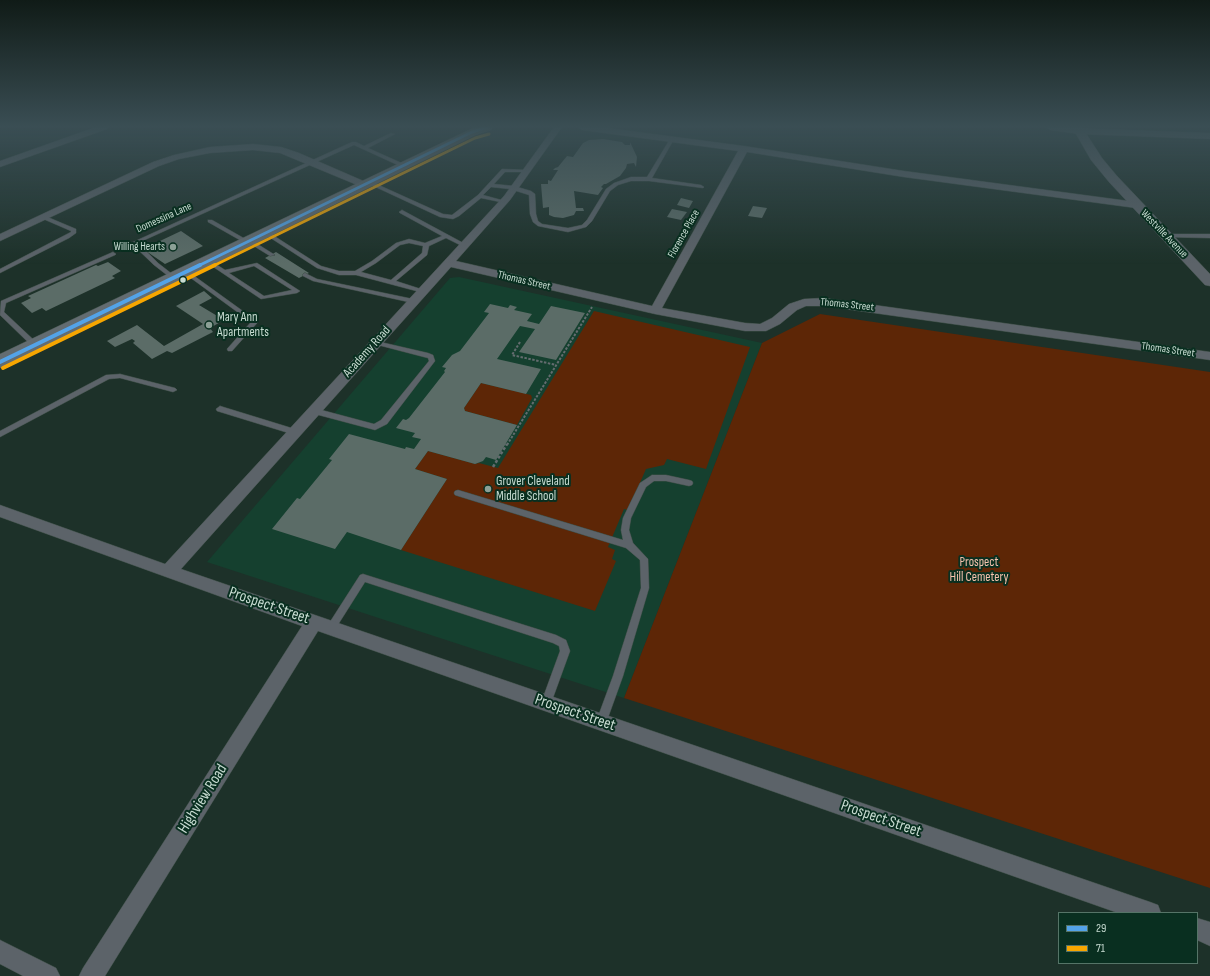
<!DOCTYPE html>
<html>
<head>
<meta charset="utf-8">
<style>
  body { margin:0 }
  #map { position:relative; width:1210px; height:976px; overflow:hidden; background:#1d3129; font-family:"Sofia Sans Condensed",sans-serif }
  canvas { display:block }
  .legend { position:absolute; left:1058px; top:912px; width:140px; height:52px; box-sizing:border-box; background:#092f20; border:1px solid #557467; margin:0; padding:5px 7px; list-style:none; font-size:12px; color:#c7dbd1 }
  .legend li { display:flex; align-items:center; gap:8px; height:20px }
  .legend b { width:20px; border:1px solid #557467 }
</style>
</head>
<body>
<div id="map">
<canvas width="1210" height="976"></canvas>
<ul class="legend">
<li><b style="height:5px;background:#53a3e8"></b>29</li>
<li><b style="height:5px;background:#f7a600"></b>71</li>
</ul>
</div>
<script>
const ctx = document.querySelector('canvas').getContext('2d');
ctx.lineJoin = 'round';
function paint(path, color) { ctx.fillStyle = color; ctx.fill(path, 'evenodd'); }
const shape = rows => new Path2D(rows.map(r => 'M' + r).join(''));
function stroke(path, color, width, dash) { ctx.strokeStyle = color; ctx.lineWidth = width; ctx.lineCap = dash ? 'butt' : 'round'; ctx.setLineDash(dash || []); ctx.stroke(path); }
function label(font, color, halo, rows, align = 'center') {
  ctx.font = font + ' "Sofia Sans Condensed",sans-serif'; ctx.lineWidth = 4; ctx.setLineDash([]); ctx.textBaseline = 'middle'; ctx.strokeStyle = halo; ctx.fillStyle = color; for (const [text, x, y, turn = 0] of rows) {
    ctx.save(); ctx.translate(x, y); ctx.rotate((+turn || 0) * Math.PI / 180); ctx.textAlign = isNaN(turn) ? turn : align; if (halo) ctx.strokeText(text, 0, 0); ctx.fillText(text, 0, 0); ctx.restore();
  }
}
paint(shape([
  [459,277,762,343,624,698,207,562,450,278]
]), '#15402f');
paint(shape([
  [594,311,750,347,706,469,667,459,664,465,646,469,628,510,624,509,608,547,615,550,612,559,616,561,595,611,401,550,447,479,415,469,428,451,475,464,479,463,498,468],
  [820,314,1210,372,1210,888,624,698,762,343],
  [481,383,531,395,532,398,517,425,465,411,464,408]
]), '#5d2606');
paint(shape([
  [603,139,622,142,625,145,630,145,630,142,637,157,636,167,634,163,627,164,626,168,620,176,606,184,604,184,601,187,603,188,598,195,574,191,576,208,583,208,584,211,576,211,574,215,563,218,554,217,549,215,549,207,543,208,541,184,548,184,548,180,551,181,558,170,553,170,555,168,558,167,567,156,573,157,583,143,589,140],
  [681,198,693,201,689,208,677,205],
  [753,206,767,208,762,218,748,216],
  [672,209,687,212,681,220,667,217],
  [181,231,203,246,165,264,143,249],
  [276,252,309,273,299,278,265,258],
  [108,262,121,271,112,276,115,278,46,311,42,308,32,313,21,303,31,298,28,296,96,265,98,266],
  [204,291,212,298,199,305,224,320,210,328,213,332,172,353,167,351,152,359,133,343,135,341,132,339,115,347,107,341,137,325,164,346,203,324,176,306],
  [490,304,508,308,510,305,517,307,514,310,532,314,527,321,539,324,551,306,585,313,556,360,519,352,535,329,520,326,497,359,541,369,526,394,481,383,464,408,465,411,517,425,496,460,486,457,483,461,475,464,428,451,415,469,447,479,401,550,347,532,335,549,272,529,297,498,300,499,332,460,329,459,349,434,405,449,406,447,414,449,421,439,412,437,415,433,396,428,403,419,406,420,409,418,445,372,444,371,446,368,442,367,452,355,460,351,489,313,484,312]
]), '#5b6c67');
const service = shape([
  [391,133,395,134,368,148,406,165,406,167,402,167,354,145,138,243,158,263,176,277,176,279,172,279,154,265,131,243,352,142,356,142,364,146,391,133],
  [672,138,674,139,652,178,701,185,704,187,703,188,649,181,631,181,618,185,610,191,592,221,586,227,568,232,538,226,533,222,530,214,529,195,510,189,491,187,483,195,505,201,505,203,481,198,459,216,453,219,440,217,367,183,372,182,443,214,452,215,478,195,502,169,527,170,529,171,529,172,505,172,494,184,514,186,531,191,535,194,536,214,538,221,542,224,568,228,582,225,587,220,606,189,614,183,631,177,647,177,670,139,672,138],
  [402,210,467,245,462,246,446,238,429,246,427,255,396,281,424,290,424,292,420,292,356,275,339,275,317,268,263,233,268,232,321,266,339,271,355,271,372,261,396,243,409,239,425,243,442,236,400,213,399,212,402,210],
  [409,243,423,246,422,253,391,280,361,272,376,263,400,245,409,243],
  [41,216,45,216,76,229,76,233,69,238,0,273,0,269,71,232,71,231,41,218,41,216],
  [208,220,212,220,247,240,251,240,275,255,270,256,249,243,245,243,208,222,208,220],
  [1166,234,1210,234,1210,238,1164,237,1163,236,1166,234],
  [113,252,116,254,115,255,6,303,4,312,37,343,37,347,33,347,0,315,1,301,113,252],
  [208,259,225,270,257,263,300,291,297,293,261,299,206,262,205,261,208,259],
  [254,266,292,290,264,296,229,273,254,266],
  [186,270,258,322,232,351,228,351,227,349,251,322,184,273,183,272,186,270],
  [305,273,317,279,413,299,416,301,413,303,313,281,303,276,303,274,305,273],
  [376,341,428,353,433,355,435,361,387,424,375,430,311,413,310,411,311,409,314,408,374,424,381,420,429,361,428,358,424,357,374,344,373,343,376,341],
  [120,374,175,388,177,390,173,392,120,378,109,379,0,437,0,431,106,375,120,374],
  [220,406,298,430,299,432,295,435,217,411,216,409,220,406],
  [652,475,666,475,689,480,692,481,693,483,692,485,689,486,666,481,654,481,646,487,631,518,629,530,633,543,648,559,649,588,623,676,605,726,601,727,597,726,596,722,613,676,641,588,640,560,626,548,458,496,455,495,454,493,455,491,458,490,623,540,621,530,623,518,640,483,652,475],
  [363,574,556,635,566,640,570,651,550,706,546,708,542,706,541,703,560,651,559,646,553,643,365,582,334,631,331,632,328,631,326,628,328,625,360,575,363,574]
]);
const minor = shape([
  [96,127,108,127,107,129,0,167,0,161,96,127],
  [554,127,562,127,510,200,456,261,652,306,738,151,582,130,578,127,600,127,744,146,904,171,1136,202,1141,205,1136,208,904,177,747,152,662,308,745,323,760,324,772,318,789,304,804,299,824,298,1210,352,1210,360,824,306,806,306,797,310,780,324,766,331,745,331,655,314,451,267,181,569,1150,902,1158,905,1161,913,1118,913,318,631,105,976,79,976,83,968,302,626,0,517,0,505,165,564,504,196,554,127],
  [1046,127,1210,133,1210,139,1079,134,1050,130,1046,127],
  [253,144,281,147,299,153,368,183,370,185,365,188,362,187,280,153,253,150,210,153,179,159,159,166,0,241,0,234,153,162,174,155,210,147,253,144],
  [1197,918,1210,922,1210,946,1197,940,1197,918],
  [0,940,56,968,60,976,23,976,0,964,0,940]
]);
const tertiary = shape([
  [1072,127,1082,127,1102,158,1117,176,1210,274,1210,286,1205,285,1109,182,1091,160,1072,127]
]);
const primary = shape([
  [475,127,493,127,491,130,476,135,7,366,0,368,0,354,475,127]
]);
stroke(service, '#3d4e46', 1);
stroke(minor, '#3d4e46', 1);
stroke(tertiary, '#3d4e46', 1);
stroke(primary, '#3d4e46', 1);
stroke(shape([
  [520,342,512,355,556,365],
  [507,445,592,307]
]), '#646c6f', 2, [2.5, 1.5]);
stroke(shape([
  [493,467,507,444]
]), '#646c6f', 2.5, [3, 2]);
paint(service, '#5c6369');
paint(minor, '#5c6369');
paint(tertiary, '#5c6369');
paint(primary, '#636c71');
stroke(shape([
  [198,266,472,132,487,127]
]), '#53a3e8', 3);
stroke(shape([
  [0,362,200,265]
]), '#53a3e8', 4);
stroke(shape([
  [213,266,475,138,489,134]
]), '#f7a600', 3);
stroke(shape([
  [3,368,215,265]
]), '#f7a600', 4);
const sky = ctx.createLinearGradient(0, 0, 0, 264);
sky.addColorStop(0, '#101b17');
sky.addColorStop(0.48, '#3a4e54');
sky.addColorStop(1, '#3a4e5400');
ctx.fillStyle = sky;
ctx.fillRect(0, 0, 1210, 264);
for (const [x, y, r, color] of [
  [173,247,4,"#8ca096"],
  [183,280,3.5,"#c7dbd1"],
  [209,325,4,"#8ca096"],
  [488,489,4,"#8ca096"]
]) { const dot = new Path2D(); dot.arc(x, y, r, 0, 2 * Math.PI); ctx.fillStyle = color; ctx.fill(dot); stroke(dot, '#092f20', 1.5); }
label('11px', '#c7dbd1', '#092f20', [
  ["Domessina Lane",164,218,-24],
  ["Florence Place",684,234,-61],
  ["Westville Avenue",1164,234,46],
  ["Thomas Street",524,281,13],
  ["Thomas Street",847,305,6],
  ["Thomas Street",1168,350,8]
]);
label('11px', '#c7dbd1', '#092f20', [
  ["Willing Hearts",165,247]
], 'right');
label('13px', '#c7dbd1', '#092f20', [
  ["Mary Ann",217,318],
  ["Apartments",217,333],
  ["Grover Cleveland",496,482],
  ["Middle School",496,497]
], 'left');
label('13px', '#c7dbd1', '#092f20', [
  ["Academy Road",367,352,-48]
]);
label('13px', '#f5c2ad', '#092f20', [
  ["Prospect",979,563],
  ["Hill Cemetery",979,578]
]);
label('16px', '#c7dbd1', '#092f20', [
  ["Prospect Street",269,606,19],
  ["Prospect Street",575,713,19],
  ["Highview Road",203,799,-58],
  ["Prospect Street",881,819,19]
]);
</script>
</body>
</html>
